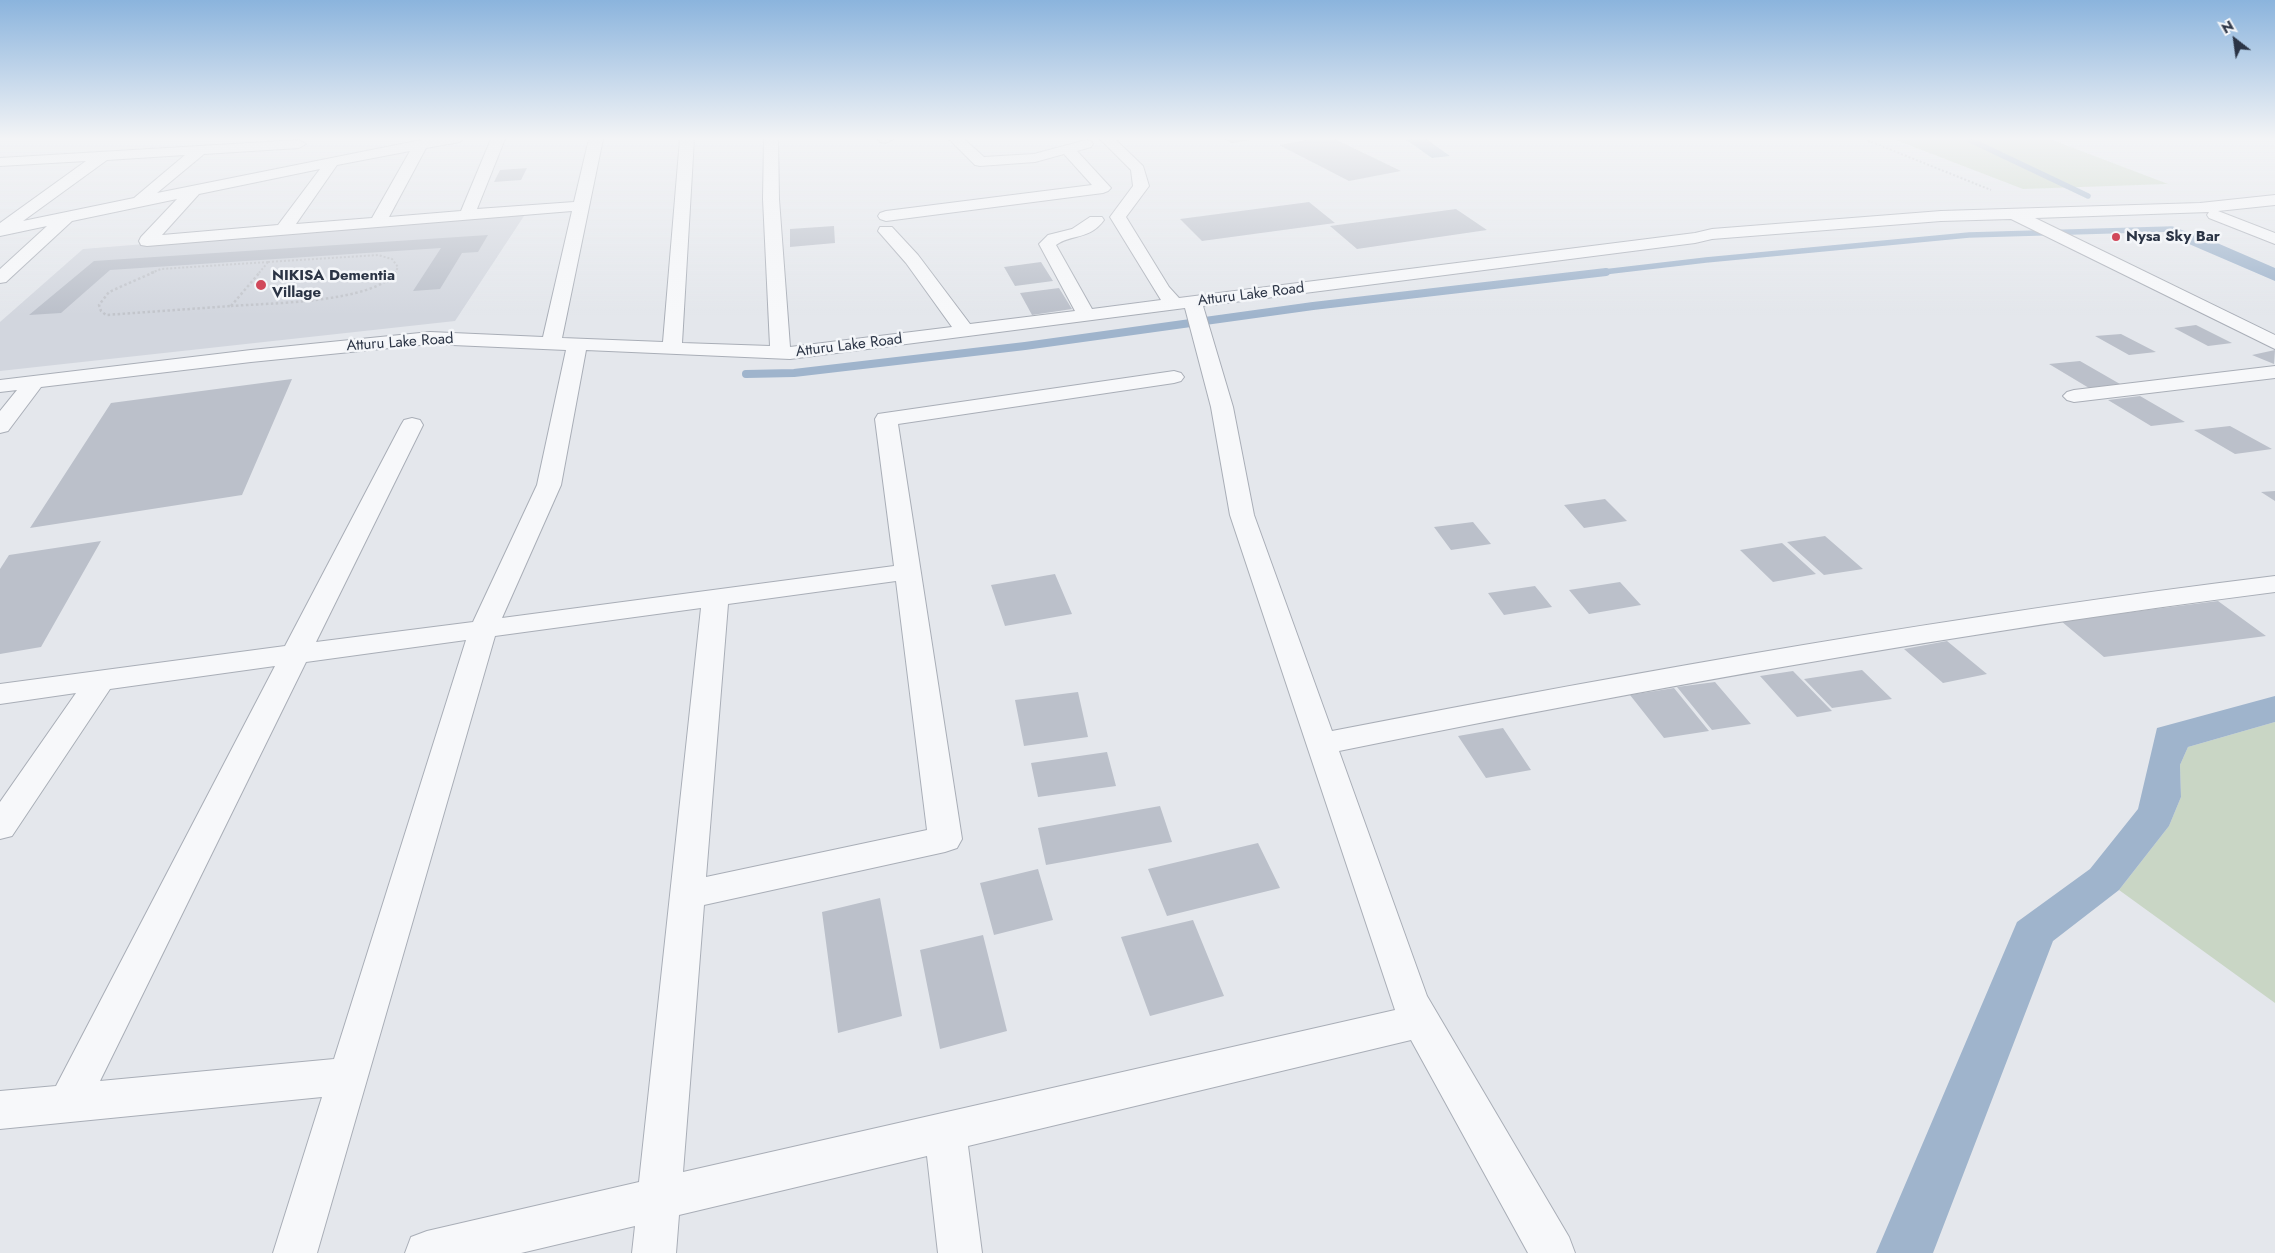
<!DOCTYPE html>
<style>
body{margin:0}
#map{position:relative;width:2275px;height:1253px;overflow:hidden;background:#e4e7ec;font-family:Jost,sans-serif}
canvas{display:block}
.north{position:absolute;left:2210px;top:15px;width:50px;height:50px;-webkit-text-stroke:4px #f4f6f9;paint-order:stroke;rotate:330deg;font-size:14px;font-weight:700;line-height:20px;text-align:center;color:#2b3445}
.north::after{content:'';display:block;margin:auto;width:18px;height:22px;background:#2b3445;clip-path:polygon(50% 0,100% 100%,50% 72%,0 100%)}
</style>
<div id="map">
<canvas width="2275" height="1253"></canvas>
<div class="north">N</div>
</div>
<script>
const c = document.querySelector('canvas').getContext('2d');
c.lineJoin = 'round';
function fill(path, color) { c.fillStyle = color; c.fill(path, 'evenodd'); }
function trace(path, color, width, dash) { c.strokeStyle = color; c.lineWidth = width; c.lineCap = dash ? 'butt' : 'round'; c.setLineDash(dash || []); c.stroke(path); }
function drawText(font, color, halo, rows, align = 'center') {
  c.font = font + ' Jost,sans-serif'; c.lineWidth = 5; c.setLineDash([]); c.textBaseline = 'middle'; c.strokeStyle = halo; c.fillStyle = color; for (const [text, x, y, turn = 0] of rows) {
    c.save(); c.translate(x, y); c.rotate((+turn || 0) * Math.PI / 180); c.textAlign = isNaN(turn) ? turn : align; if (halo) c.strokeText(text, 0, 0); c.fillText(text, 0, 0); c.restore();
  }
}
const built = new Path2D(`
 M526,213L455,321L0,371V322L83,249Z`);
const green = new Path2D(`
 M1893,139H2050L2168,184L2023,189Z
 M2275,722V1003L2119,890L2169,826L2181,797L2180,765L2188,747Z`);
const water = new Path2D(`
 M1405,139H1426L1450,156L1432,158Z
 M2194,233L2275,268V281L2168,235Z
 M2275,696V722L2188,747L2180,765L2181,797L2169,826L2119,890L2053,941L1933,1253H1876L2017,922L2090,869L2138,809L2157,728Z`);
const streamFar1 = new Path2D(`
 M1968,139L2088,196
 M1595,273L1706,260L1969,235L2172,229L2195,238`);
const stream = new Path2D(`
 M746,374L794,373L1025,346L1313,306L1606,272`);
const building = new Path2D(`
 M1224,139H1250V140L1232,143Z
 M1312,139H1335L1401,171L1349,181L1279,145Z
 M527,168L521,180L494,182L500,170Z
 M1309,202L1335,223L1202,241L1180,219Z
 M1456,209L1487,230L1357,249L1330,226Z
 M834,226L835,243L790,247V229Z
 M488,235L478,252L462,253L440,289L413,291L441,248L110,270L61,313L29,315L94,261Z
 M1041,262L1053,281L1015,286L1004,267Z
 M1059,288L1072,309L1032,315L1020,293Z
 M2196,325L2232,343L2208,346L2174,328Z
 M2121,334L2156,352L2129,355L2095,336Z
 M2275,350L2274,364L2252,355Z
 M2080,361L2120,384L2089,388L2049,364Z
 M292,379L242,495L30,528L111,403Z
 M2140,396L2185,422L2151,426L2108,400Z
 M2230,426L2272,449L2235,454L2194,430Z
 M2275,491V501L2261,492Z
 M1605,499L1627,521L1584,528L1564,505Z
 M1473,522L1491,544L1451,550L1434,527Z
 M1825,536L1863,569L1824,575L1787,542Z
 M101,541L41,647L0,654V569L9,555Z
 M1782,543L1816,574L1773,582L1740,550Z
 M1055,574L1072,614L1005,626L991,585Z
 M1620,582L1641,605L1589,614L1569,590Z
 M1535,586L1552,607L1504,615L1488,593Z
 M2218,601L2266,636L2104,657L2061,621Z
 M1947,641L1987,674L1943,683L1904,649Z
 M1862,670L1892,699L1832,708L1804,679Z
 M1793,671L1832,711L1797,717L1760,676Z
 M1715,682L1751,724L1712,730L1677,687Z
 M1674,688L1709,731L1664,738L1630,695Z
 M1078,692L1088,737L1024,746L1015,700Z
 M1503,728L1531,770L1486,778L1458,736Z
 M1107,752L1116,786L1038,797L1031,763Z
 M1160,806L1172,842L1046,865L1038,828Z
 M1258,843L1280,888L1167,916L1148,869Z
 M1038,869L1053,920L994,935L980,883Z
 M880,898L902,1016L838,1033L822,912Z
 M1193,920L1224,996L1150,1016L1121,937Z
 M983,935L1007,1031L940,1049L920,950Z`);
const pathFar1 = new Path2D(`
 M1864,139L1991,190
 M268,262L378,255L392,259L398,267L395,273
 M151,273L161,269L268,262
 M259,273L268,262`);
const path = new Path2D(`
 M154,272L109,292L99,305L101,311L106,315L231,306
 M231,306L260,272
 M231,306C268,303 374,303 396,272`);
const minor = new Path2D(`
 M462,139L460,142L426,148L389,217L461,211L491,139H505L477,209L574,202L589,139H603L562,338L663,342L680,139H694L682,343L770,346L763,199L764,139H778L779,199L790,347L952,327L906,263L878,231L880,227H892L918,255L970,324L1075,311L1039,244L1048,235L1072,229L1090,217H1102L1104,220C1090,240 1071,234 1056,245L1092,309L1161,300L1110,217L1133,186L1131,170L1100,139H1115L1143,166L1149,186L1126,217L1169,287L1179,298L1695,233L1712,229L1941,211L2200,203L2275,195V205L2218,211L2275,233V244L2209,218L2207,215L2209,212L2035,218L2275,335V349L2011,219L1941,221L1712,239L1695,243L1203,306L1233,407L1254,515L1332,731C1645,670 1958,615 2275,576V592C1961,632 1649,688 1339,751L1427,996L1569,1237L1575,1253H1528L1411,1040L968,1146L982,1253H938L927,1156L679,1215L676,1253H632L635,1226L521,1253H405L411,1237L427,1231L639,1182L701,608L495,636L317,1253H273L322,1097L0,1129V1091L56,1086L275,666L110,689L12,836L0,839V802L76,693L0,704V684L285,646L401,425L404,420L412,418L420,420L423,425L316,642L473,622L537,485L566,350L430,344L251,362L41,387L8,431L0,433V411L17,390L0,392V380L251,350L430,332L543,337L572,211L147,246L141,245L139,241L141,237L177,199L72,221L6,282L0,283V269L47,226L0,236V223L86,161L0,166V158L299,140L306,144L299,148L204,154L157,193L421,140ZM410,151L372,218L296,224L337,165ZM185,155L134,198L23,221L107,160ZM320,169L278,225L162,235L199,194ZM1185,308L1211,407L1230,515L1395,1010L683,1172L704,905L945,852L957,848L962,839L898,424L1174,383L1181,381L1184,377L1181,373L1174,371L878,414L875,419L894,566L502,618L561,485L586,350L790,359ZM896,581L927,830L706,877L728,604ZM466,640L334,1059L100,1081L306,662Z
 M878,139H893L886,143L880,142Z
 M949,139H964L984,157L1034,154L1086,140L1091,141L1093,144L1091,147L1077,151L1111,188L1108,191L1103,193L886,221L880,219L878,216L880,213L886,211L1092,185L1064,154L1035,162L980,166L975,165Z
 M2275,366V378L2074,402L2067,400L2063,396L2067,392L2074,390Z`);
const markers = [
 [2116,237,5,"#d1495b"],
 [261,285,6,"#d1495b"]
];
const farPoinames = [
 ["Nysa Sky Bar",2126,237],
 ["NIKISA Dementia",272,276],
 ["Village",272,293]
];
const farStreetnames = [
 ["Atturu Lake Road",1251,295,-7],
 ["Atturu Lake Road",400,343,-4],
 ["Atturu Lake Road",849,346,-7]
];
fill(built, '#d2d6de');
fill(green, '#c9d6c5');
fill(water, '#9fb4cc');
trace(streamFar1, '#9fb4cc', 5.5);
trace(stream, '#9fb4cc', 8);
fill(building, '#bbc0ca');
trace(minor, '#a9aeb7', 2);
trace(pathFar1, '#c2c5cb', 2, [2, 2]);
trace(path, '#c2c5cb', 2.5, [2.5, 2.5]);
fill(minor, '#f7f8fa');
const sky = c.createLinearGradient(0, 0, 0, 315);
sky.addColorStop(0, '#8bb4dd');
sky.addColorStop(0.44, '#f3f4f6');
sky.addColorStop(1, '#f3f4f600');
c.fillStyle = sky;
c.fillRect(0, 0, 2275, 315);
for (const [x, y, r, color] of markers) { const dot = new Path2D(); dot.arc(x, y, r, 0, 2 * Math.PI); c.fillStyle = color; c.fill(dot); trace(dot, '#f4f6f9', 2); }
drawText('bold 15px', '#2b3445', '#f4f6f9', farPoinames, 'left');
drawText('15px', '#2b3445', '#f4f6f9', farStreetnames);
</script>
